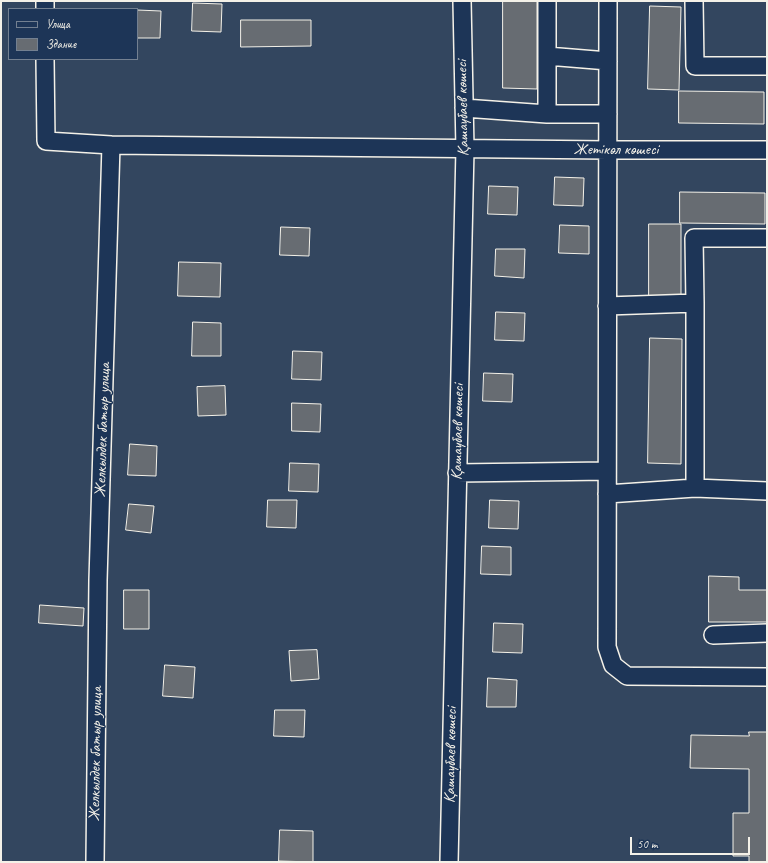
<!DOCTYPE html>
<meta charset="utf-8">
<style>
body{margin:0}
#map{position:relative;width:768px;height:863px;overflow:hidden;background:#33465f;font-family:Caveat,sans-serif}
canvas{display:block}
.frame{position:absolute;inset:0;border:2px solid #f4f1e8;pointer-events:none}
.legend{position:absolute;left:8px;top:8px;width:130px;height:52px;box-sizing:border-box;background:#1d3557;border:1px solid #738091;margin:0;padding:5px 7px;list-style:none;font-size:12px;color:#f4f1e8}
.legend li{display:flex;align-items:center;gap:8px;height:20px}
.legend b{width:20px;border:1px solid #738091}
.scale{position:absolute;left:630px;top:837px;width:120px;height:18px;box-sizing:border-box;border:2px solid #f4f1e8;border-top:0;padding-left:5px;font-size:12px;line-height:14px;white-space:nowrap;color:#f4f1e8;-webkit-text-stroke:3px #1d3557;paint-order:stroke}
</style>
<div id="map">
<canvas width="768" height="863"></canvas>
<div class="frame"></div>
<ul class="legend">
<li><b style="height:5px;background:#1d3557"></b>Улица</li>
<li><b style="height:11px;background:#676c72"></b>Здание</li>
</ul>
<div class="scale">50 m</div>
</div>
<script>
const c = document.querySelector('canvas').getContext('2d');
c.lineJoin = 'round';
function fill(path, color) { c.fillStyle = color; c.fill(path, 'evenodd'); }
function trace(path, color, width, dash) { c.strokeStyle = color; c.lineWidth = width; c.lineCap = dash ? 'butt' : 'round'; c.setLineDash(dash || []); c.stroke(path); }
function drawText(font, color, halo, rows, align = 'center') {
  c.font = font + ' Caveat,sans-serif'; c.lineWidth = 3; c.setLineDash([]); c.textBaseline = 'middle'; c.strokeStyle = halo; c.fillStyle = color; for (const [text, x, y, turn = 0] of rows) {
    c.save(); c.translate(x, y); c.rotate((+turn || 0) * Math.PI / 180); c.textAlign = isNaN(turn) ? turn : align; if (halo) c.strokeText(text, 0, 0); c.fillText(text, 0, 0); c.restore();
  }
}
const building = new Path2D(`
 M503,1H537V89L503,88Z
 M193,3L222,4L221,32L192,31Z
 M650,6L681,7L679,90L648,89Z
 M137,10L161,11L160,38H137Z
 M241,20H311V46L241,47Z
 M679,91L764,92V124L679,123Z
 M555,177L584,178L583,206L554,205Z
 M489,186L518,187L517,215L488,214Z
 M680,192L765,193V224L680,223Z
 M649,224H681V297H649Z
 M560,225L589,226V254L559,253Z
 M281,227L310,228L309,256L280,255Z
 M496,249H525L524,278L495,276Z
 M179,262L221,263L220,297L178,296Z
 M496,312L525,313L524,341L495,340Z
 M193,322L221,323V356H192Z
 M650,338L682,339L681,464L648,463Z
 M293,351L322,352L321,380L292,379Z
 M484,373L513,374L512,402L483,401Z
 M225,386L226,415L198,416L197,387Z
 M292,403L321,404L320,432L292,431Z
 M130,444L157,446L156,476L128,475Z
 M290,463L319,464L318,492L289,491Z
 M268,500H297L296,528L267,527Z
 M490,500L519,501L518,529L489,528Z
 M129,504L154,506L151,533L126,530Z
 M482,546L511,547V575L481,574Z
 M709,576L739,577V590H767V622H709Z
 M124,590H149V629H124Z
 M40,605L84,608L83,626L39,623Z
 M494,623L523,624L522,653L493,652Z
 M317,650L319,679L291,681L289,651Z
 M165,665L195,667L193,698L163,696Z
 M488,678L517,680L516,707H487Z
 M275,710H305L304,737L274,736Z
 M749,732H767V862H749V856H733V813H749V769L690,768L691,735L749,736Z
 M280,830L313,831V862L279,861Z`);
const minor = new Path2D(`
 M45,1V9
 M547,1V114H608
 M608,1L607,647L613,665L627,676L767,677
 M694,1L695,66H767
 M547,56L608,61
 M45,59L46,141L111,145L98,580L95,862
 M464,108L547,114
 M111,145L608,150H767
 M695,303V488
 M607,306L695,303L694,238H767
 M457,473L607,471
 M607,494L695,488L767,491
 M713,635L767,633
 M449,862L465,149L462,1`);
const streetNames = [
 ["Қашаубаев көшесі",463,108,-91],
 ["Жетікөл көшесі",616,150],
 ["Желкылдек батыр улица",103,430,-88],
 ["Қашаубаев көшесі",458,432,-89],
 ["Желкылдек батыр улица",96,754,-89],
 ["Қашаубаев көшесі",451,755,-89]
];
fill(building, '#676c72');
trace(building, '#f4f1e8', 1);
trace(minor, '#f4f1e8', 20);
trace(minor, '#1d3557', 17);
drawText('16px', '#f4f1e8', '#1d3557', streetNames);
</script>
